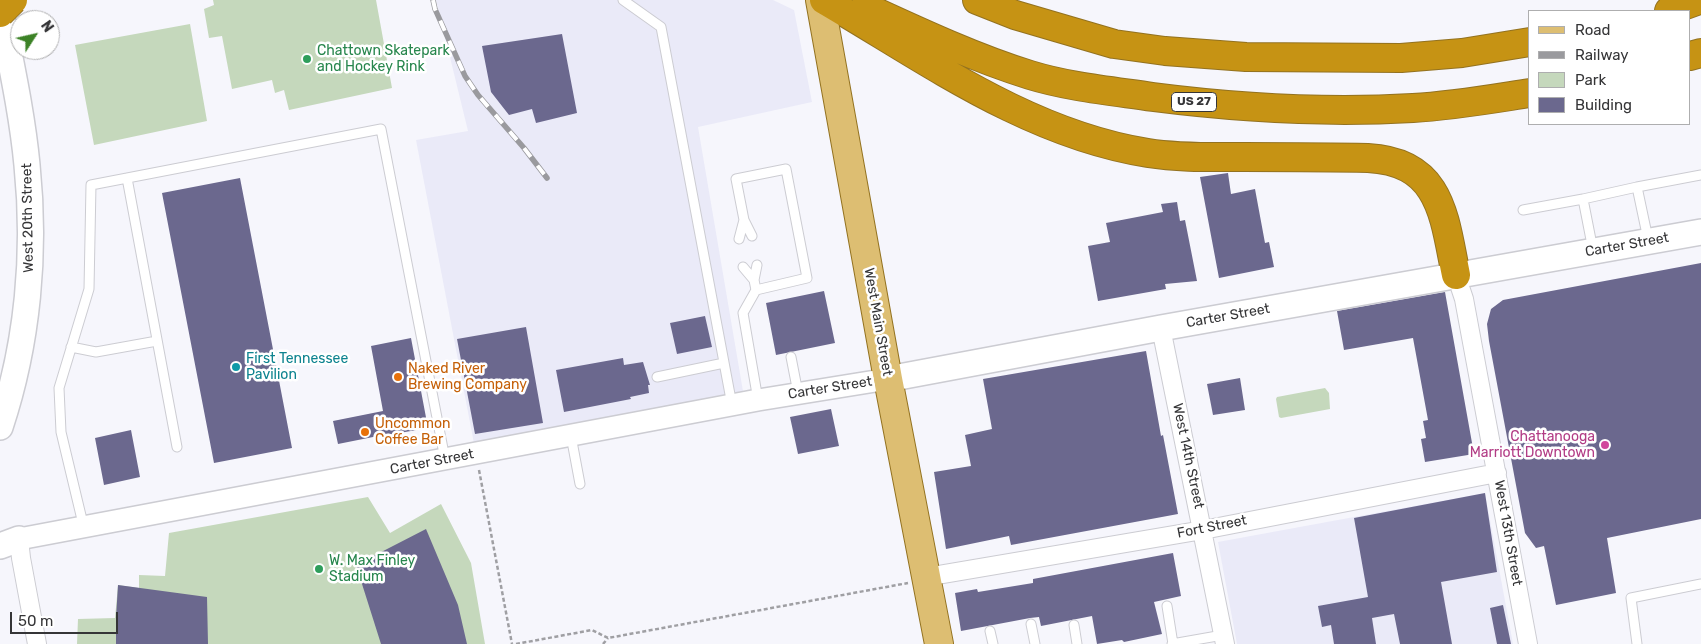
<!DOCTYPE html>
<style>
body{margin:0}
#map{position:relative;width:1701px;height:644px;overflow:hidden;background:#f6f6fc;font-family:Rubik,sans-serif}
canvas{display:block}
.legend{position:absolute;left:1528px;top:10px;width:162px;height:115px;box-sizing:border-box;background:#fff;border:1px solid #aeaeaf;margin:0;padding:6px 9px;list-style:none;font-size:15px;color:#353537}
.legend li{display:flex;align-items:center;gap:10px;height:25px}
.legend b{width:25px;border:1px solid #aeaeaf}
.north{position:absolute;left:10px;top:10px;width:50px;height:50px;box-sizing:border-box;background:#fff;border:1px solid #aeaeaf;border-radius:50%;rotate:55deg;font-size:14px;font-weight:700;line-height:20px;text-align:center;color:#353537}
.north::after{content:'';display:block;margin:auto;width:18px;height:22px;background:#3c8226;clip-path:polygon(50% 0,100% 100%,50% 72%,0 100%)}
.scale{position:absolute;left:10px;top:612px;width:108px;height:22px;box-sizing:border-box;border:2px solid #353537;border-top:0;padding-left:6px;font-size:15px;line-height:18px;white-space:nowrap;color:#353537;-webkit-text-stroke:4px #fff;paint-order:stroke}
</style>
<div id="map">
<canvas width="1701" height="644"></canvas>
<ul class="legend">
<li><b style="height:6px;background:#ddbe72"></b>Road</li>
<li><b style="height:6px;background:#9a9a9e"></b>Railway</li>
<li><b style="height:14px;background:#c5d8bc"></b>Park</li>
<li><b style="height:14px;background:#6b688e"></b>Building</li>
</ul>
<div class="north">N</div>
<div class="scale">50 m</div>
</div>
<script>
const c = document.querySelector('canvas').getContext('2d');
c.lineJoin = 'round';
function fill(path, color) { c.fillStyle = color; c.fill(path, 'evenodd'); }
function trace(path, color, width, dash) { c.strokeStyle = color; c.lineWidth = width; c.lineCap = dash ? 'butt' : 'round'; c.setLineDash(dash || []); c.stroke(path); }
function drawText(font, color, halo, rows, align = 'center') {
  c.font = font + ' Rubik,sans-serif'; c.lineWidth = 5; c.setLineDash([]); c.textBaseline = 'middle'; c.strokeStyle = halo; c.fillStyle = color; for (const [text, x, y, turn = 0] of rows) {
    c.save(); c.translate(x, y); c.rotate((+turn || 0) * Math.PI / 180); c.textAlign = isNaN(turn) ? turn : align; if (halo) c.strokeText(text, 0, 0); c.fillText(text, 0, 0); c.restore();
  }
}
const built = new Path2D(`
 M436,0H773L794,10L812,102L698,127L745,403L476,454L416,140L468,131Z
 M1485,493L1513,644H1237L1218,542Z`);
const green = new Path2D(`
 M213,0H376L392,88L289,110L284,90L275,93L272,80L232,89L222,36L209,38L204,9L214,5Z
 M190,24L207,121L94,145L75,45Z
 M1325,388L1329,393L1330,409L1281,418L1279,417L1276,399L1277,397Z
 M368,497L390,533L441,504L471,563L485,644H77L78,619L115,618L118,585L139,588V575L165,576L169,533Z`);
const building = new Path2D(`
 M562,34L577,113L536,123L532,109L509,115L491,92L482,46Z
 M1228,173L1231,194L1255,189L1265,243L1269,242L1274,267L1219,278L1200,177Z
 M240,178L292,448L214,463L162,193Z
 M1177,202L1180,221L1185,220L1197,281L1165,284L1166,289L1098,301L1088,246L1110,242L1106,223L1163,212L1161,204Z
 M1701,263V519L1607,538L1616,593L1556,605L1544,546L1536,548L1525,533L1489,341L1487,324L1491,309L1503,300Z
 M824,291L835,343L776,355L766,303Z
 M1445,292L1474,454L1425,462L1421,439L1426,438L1423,421L1428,420L1413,338L1344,350L1337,311Z
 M705,316L712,347L677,354L670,323Z
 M526,327L543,423L475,434L457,339Z
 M411,338L428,428L388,435V434L338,444L333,421L383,411L371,346Z
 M1146,351L1161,436L1163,435L1178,514L1011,545L1009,536L946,549L934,472L971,466L965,435L992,429L983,379Z
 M623,358L624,365L643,362L650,385H648L649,393L630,397L631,399L564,412L556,370Z
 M1240,378L1245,410L1213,415L1207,384Z
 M831,409L839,446L798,454L790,417Z
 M131,430L140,477L104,485L95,438Z
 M1485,493L1497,572L1441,582L1452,644H1400L1394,614L1372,618L1376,644H1334L1331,625L1322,627L1318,606L1368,597L1354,518Z
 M426,529L458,605L467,644H381L356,565Z
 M1173,553L1181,596L1154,602L1162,634L1124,642L1122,640L1097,644L1092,616L1041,626L1039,617L1030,618L961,631L955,593L977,589L978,592L1033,583V579Z
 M118,585L207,597L208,644H116V618Z
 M1503,605L1511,644H1497L1490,608Z`);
const path = new Path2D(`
 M479,470L512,644
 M516,644L592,630L608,638L908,583
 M603,644L608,638`);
const service = new Path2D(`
 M623,0L661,27L732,405
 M127,178L177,447
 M1637,187L1701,175
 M1523,210L1583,199
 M752,236L744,220L736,179L786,169L807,278L756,290L743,313L758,400
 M739,239L744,220
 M1593,250L1583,199L1637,187L1648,239
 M743,267L754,280
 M756,290L754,280L757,265
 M71,347L96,352L157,341
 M791,357L798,393
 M657,377L724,363
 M571,436L580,484
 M84,528L61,432L59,388L89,289L91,185L381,129L445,459
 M1167,606L1173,644
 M1031,624L1035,644
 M1074,625L1077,644
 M990,631L993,644
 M1172,644L1223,635
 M1637,644L1631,598L1701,584`);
const minor = new Path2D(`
 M1456,275L1464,299L1528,644
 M1161,328L1225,644
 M19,539L21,558L37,644
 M926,577L1203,530L1497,473`);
const tertiary = new Path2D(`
 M19,539L758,400L888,379`);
const secondary = new Path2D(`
 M0,7C10,59 22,112 27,165C36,252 28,343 0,427
 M888,379L1161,328L1701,232
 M0,546L19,539`);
const primary = new Path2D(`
 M820,0L888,379L939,644`);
const motorway = new Path2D(`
 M824,0C927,60 1028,134 1148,153C1179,158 1212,157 1243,157C1285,157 1326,157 1368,158C1442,162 1444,217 1456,275
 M977,0L1015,15L1114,44L1165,51L1246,57L1401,58L1462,53L1530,42
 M865,7C917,31 975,58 1030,75C1069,87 1112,91 1153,97C1239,108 1326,113 1413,108C1452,106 1491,99 1530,93
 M1669,11L1699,0
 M1690,56L1701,53`);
const rail = new Path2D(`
 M433,0L435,9L465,76L478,95L524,148L547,178`);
const motorwayBridge = new Path2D(`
 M0,13L13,0`);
const markers = [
 [307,59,5,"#2e9e5b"],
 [236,367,5,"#0f9aa8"],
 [398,377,5,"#e8710a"],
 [365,432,5,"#e8710a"],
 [1605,445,5,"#d1479c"],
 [319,569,5,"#2e9e5b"]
];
const shields = [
 [1194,102,45]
];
const shieldNames = [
 ["US 27",1194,102]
];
const leisureNames = [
 ["Chattown Skatepark",317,51],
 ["and Hockey Rink",317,67],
 ["W. Max Finley",329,561],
 ["Stadium",329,577]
];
const streetNames = [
 ["West 20th Street",28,218,-91],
 ["Carter Street",1627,245,-10],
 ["Carter Street",1228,316,-10],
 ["West Main Street",878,322,80],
 ["Carter Street",830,388,-9],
 ["West 14th Street",1188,456,78],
 ["Carter Street",432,462,-11],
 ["Fort Street",1212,527,-11],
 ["West 13th Street",1508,533,80]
];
const cultureNames = [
 ["First Tennessee",246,359],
 ["Pavilion",246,375]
];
const foodNames = [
 ["Naked River",408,369],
 ["Brewing Company",408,385],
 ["Uncommon",375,424],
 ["Coffee Bar",375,440]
];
const hotelNames = [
 ["Chattanooga",1595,437],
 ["Marriott Downtown",1595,453]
];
fill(built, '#eaeaf8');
fill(green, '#c5d8bc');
fill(building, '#6b688e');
trace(service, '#ccccd2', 11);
trace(minor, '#ccccd2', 20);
trace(tertiary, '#ccccd2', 24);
trace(secondary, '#ccccd2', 28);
trace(primary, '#937220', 30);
trace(motorway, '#937220', 30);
trace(path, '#9f9fa3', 2.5, [4, 2.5]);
trace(service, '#fff', 9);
trace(minor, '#fff', 18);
trace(tertiary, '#fff', 21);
trace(secondary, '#fff', 25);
trace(primary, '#ddbe72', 28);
trace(motorway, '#c69314', 28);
trace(rail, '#9a9a9e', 5.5);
trace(rail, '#fff', 4, [11]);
trace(motorwayBridge, '#937220', 30, []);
trace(motorwayBridge, '#c69314', 28);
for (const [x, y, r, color] of markers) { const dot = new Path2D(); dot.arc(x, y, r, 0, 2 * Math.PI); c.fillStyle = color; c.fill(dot); trace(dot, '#fff', 2); }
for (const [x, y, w] of shields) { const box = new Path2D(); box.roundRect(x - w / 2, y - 9.5, w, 19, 4); c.fillStyle = '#fff'; c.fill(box); trace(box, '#353537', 1); }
drawText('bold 12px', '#353537', null, shieldNames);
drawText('14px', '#27864d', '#fff', leisureNames, 'left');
drawText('14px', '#353537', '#fff', streetNames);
drawText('14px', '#0d838f', '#fff', cultureNames, 'left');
drawText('14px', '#c56008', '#fff', foodNames, 'left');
drawText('14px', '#b23c85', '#fff', hotelNames, 'right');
</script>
